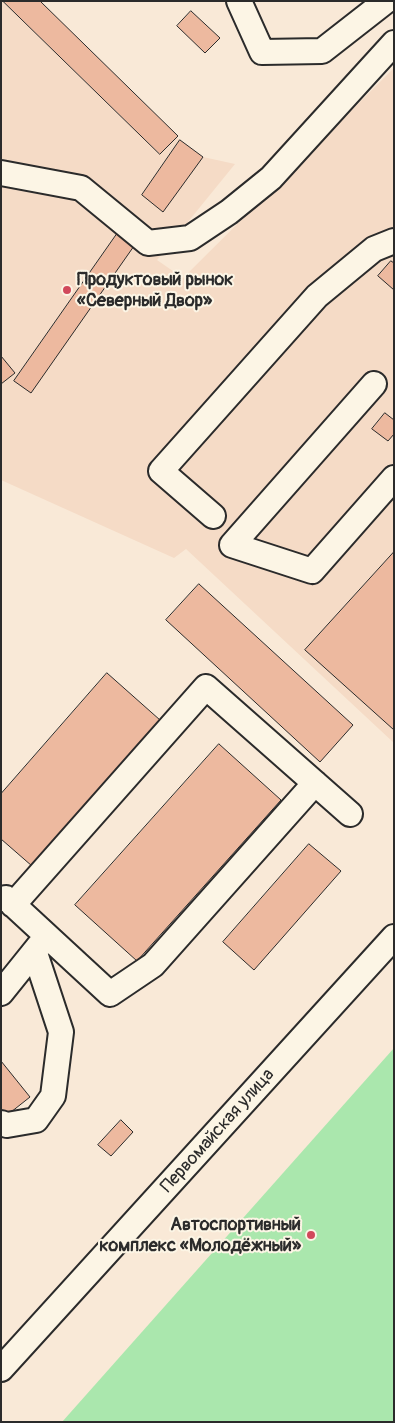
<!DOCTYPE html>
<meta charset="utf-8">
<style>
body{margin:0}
#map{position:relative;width:395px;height:1423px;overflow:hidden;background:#f9e9d7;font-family:Pangolin,sans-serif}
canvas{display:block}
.frame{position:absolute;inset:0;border:2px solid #2b2b2b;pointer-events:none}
</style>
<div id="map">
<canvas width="395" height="1423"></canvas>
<div class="frame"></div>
</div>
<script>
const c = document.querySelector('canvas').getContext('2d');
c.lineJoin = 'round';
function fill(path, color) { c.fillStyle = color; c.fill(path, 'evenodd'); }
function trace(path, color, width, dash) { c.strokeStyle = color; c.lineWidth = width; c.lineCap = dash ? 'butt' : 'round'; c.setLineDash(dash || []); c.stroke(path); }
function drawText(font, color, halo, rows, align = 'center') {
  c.font = font + ' Pangolin,sans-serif'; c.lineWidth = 4; c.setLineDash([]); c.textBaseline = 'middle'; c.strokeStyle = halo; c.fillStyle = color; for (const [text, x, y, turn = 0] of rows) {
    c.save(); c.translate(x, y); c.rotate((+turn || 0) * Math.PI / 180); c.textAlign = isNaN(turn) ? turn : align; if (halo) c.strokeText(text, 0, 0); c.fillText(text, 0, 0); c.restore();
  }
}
const built = new Path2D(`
 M1,1H40L180,140L203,157L235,164L157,260L183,278L394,68V743L186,549L174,558L1,480Z`);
const green = new Path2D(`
 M394,1048V1422H62Z`);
const building = new Path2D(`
 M3,1H40L178,136L160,154Z
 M191,11L220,38L205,53L177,26Z
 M180,140L203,157L163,212L142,195Z
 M117,234L134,246L31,393L14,381Z
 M391,261L394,263V290L378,276Z
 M1,356L15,373L1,384Z
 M385,413L394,420V434L388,441L372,429Z
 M394,552V730L305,650Z
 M199,584L353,725L320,762L166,620Z
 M107,673L160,720L32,866L1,839V794Z
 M219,744L281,800L137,961L75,905Z
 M309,844L341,871L254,970L223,942Z
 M1,1061L30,1097L6,1116L1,1110Z
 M121,1120L133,1132L111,1156L98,1145Z`);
const minor = new Path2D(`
 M239,1L262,52L322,51L386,1
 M1,173L81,188L148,243L190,238L229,212L271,178L394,43
 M374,384L232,545L312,571L394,478
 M213,516L161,471L317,296L374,249L394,241
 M1,899L6,898L110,994L153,965L315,783
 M13,905L206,687L350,814
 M1,993L42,942
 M1,1123L7,1125L36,1120L53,1096L61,1032L35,953
 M1,1369L394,937`);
const markers = [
 [67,290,5,"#d1495b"],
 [311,1235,5,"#d1495b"]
];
const poiNames = [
 ["Продуктовый рынок",77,280],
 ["«Северный Двор»",77,301],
 ["Автоспортивный",301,1225,"right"],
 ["комплекс «Молодёжный»",301,1246,"right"]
];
const streetNames = [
 ["Первомайская улица",218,1131,-48]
];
fill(built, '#f5dbc6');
fill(green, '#aae7ad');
fill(building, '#edb99f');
trace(building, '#2b2b2b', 1);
trace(minor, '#2b2b2b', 28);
trace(minor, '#fcf5e5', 24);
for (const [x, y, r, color] of markers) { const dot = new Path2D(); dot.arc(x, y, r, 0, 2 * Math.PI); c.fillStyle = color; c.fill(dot); trace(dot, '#fcf5e5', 2); }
drawText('bold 18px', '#2b2b2b', '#fcf5e5', poiNames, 'left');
drawText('18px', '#2b2b2b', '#fcf5e5', streetNames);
</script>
